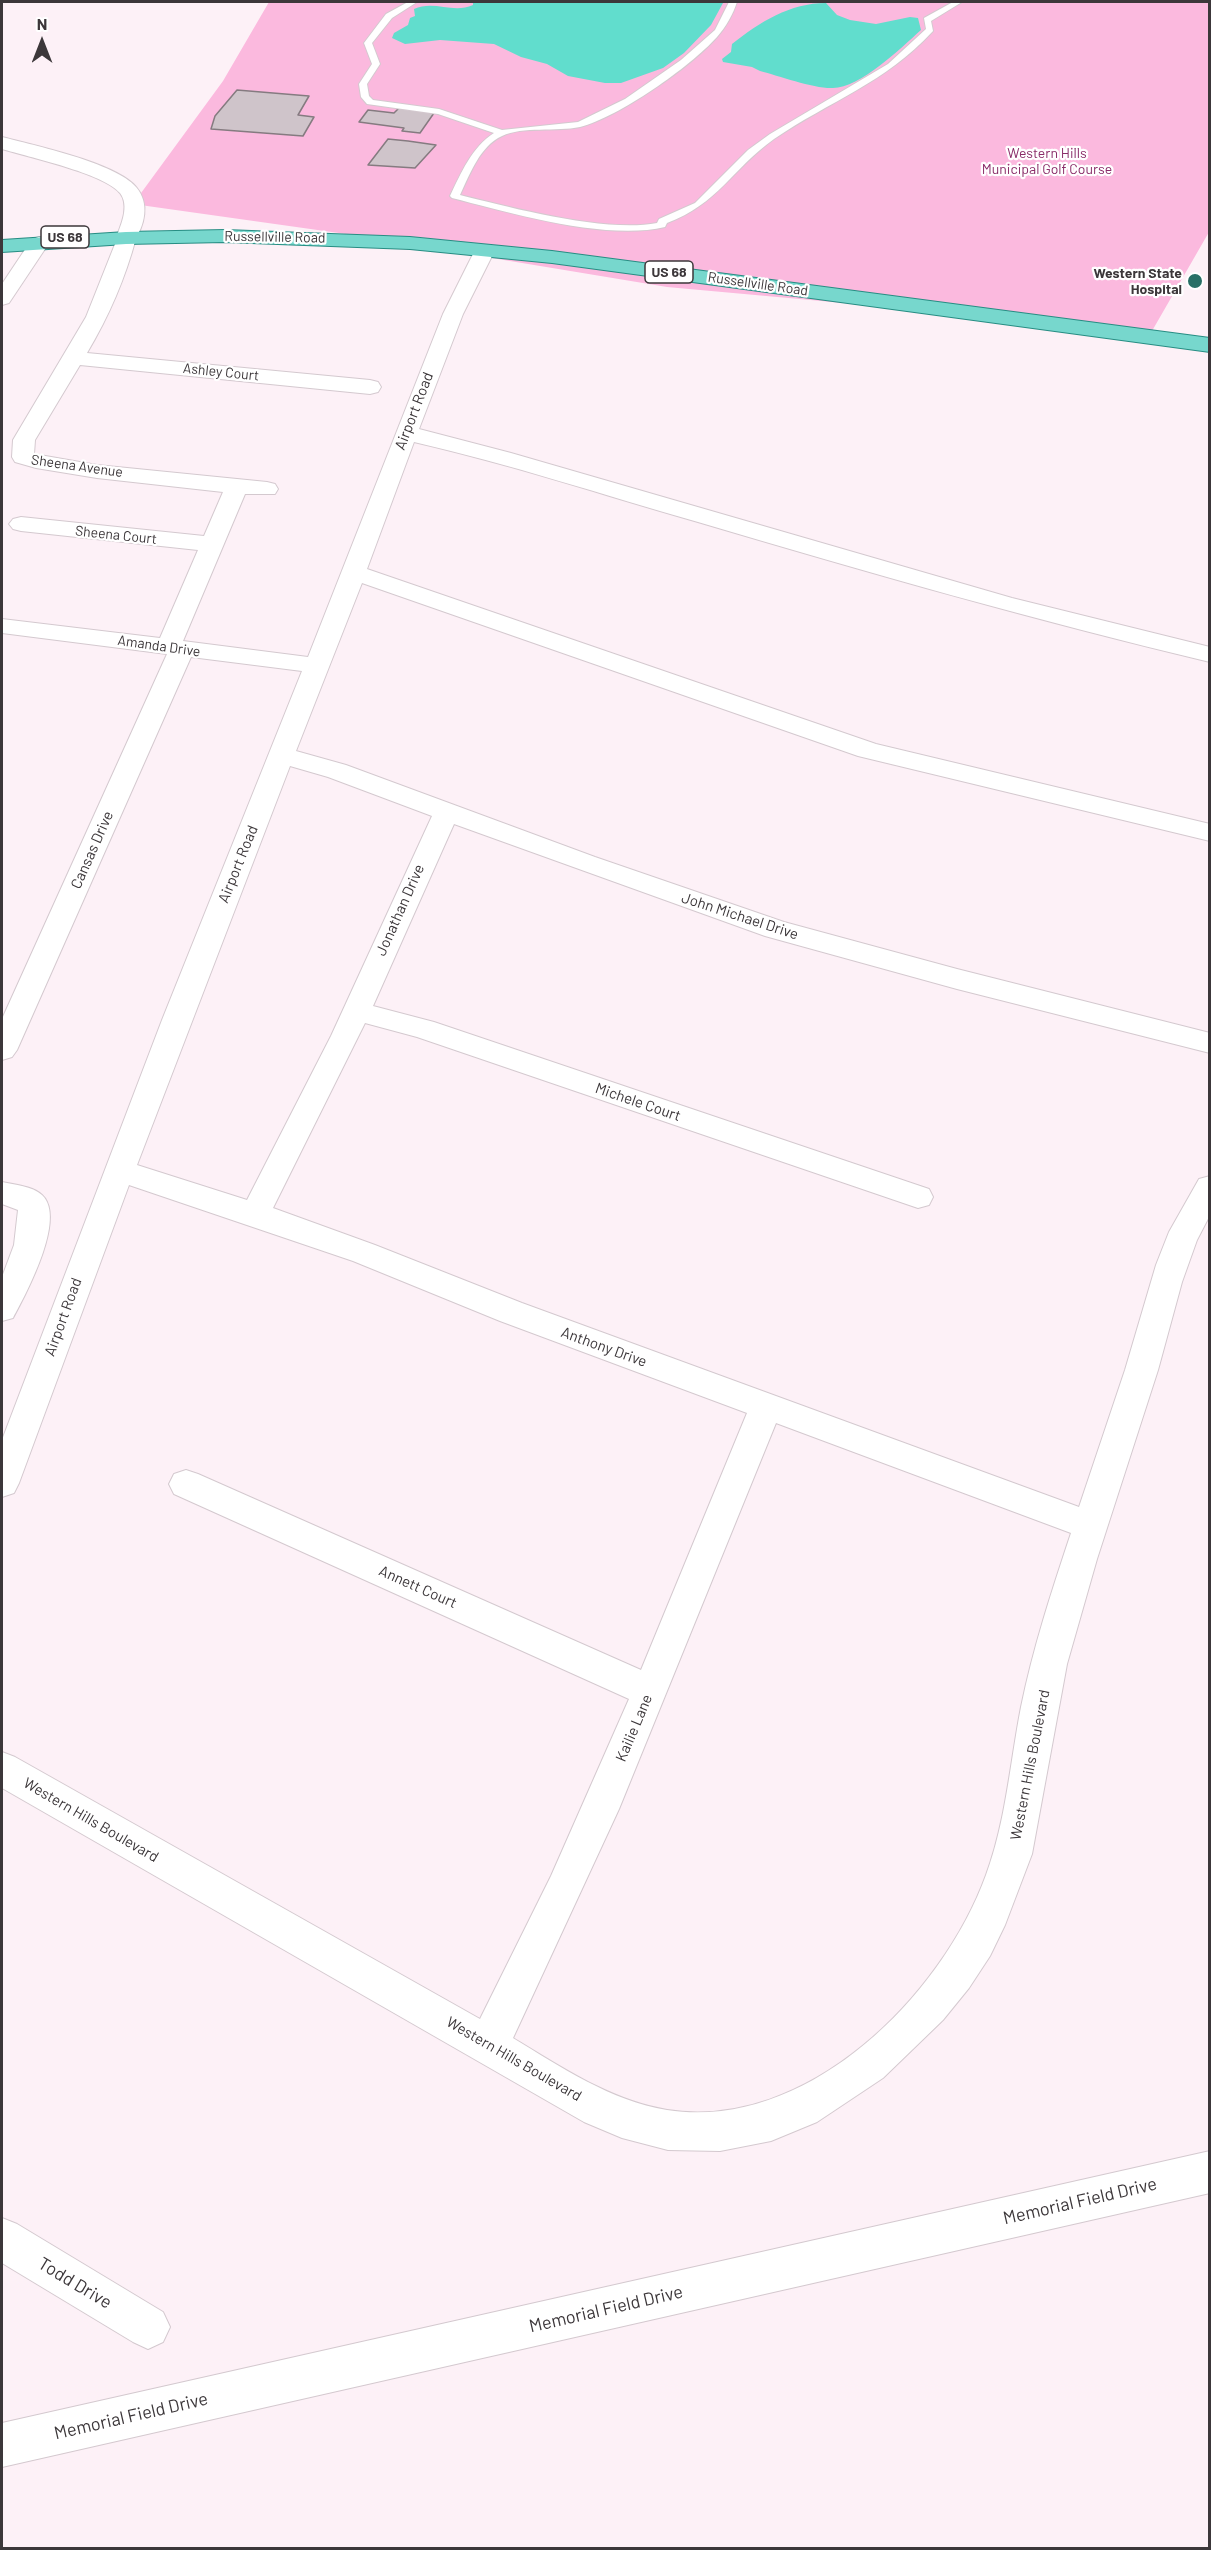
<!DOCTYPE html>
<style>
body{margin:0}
#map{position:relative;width:1211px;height:2550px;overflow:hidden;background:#fdf1f7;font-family:Barlow,sans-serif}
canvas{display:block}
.frame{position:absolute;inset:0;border:3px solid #3c373a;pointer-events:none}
.north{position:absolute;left:12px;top:12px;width:60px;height:60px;-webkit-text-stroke:4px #fff;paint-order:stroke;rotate:0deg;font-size:16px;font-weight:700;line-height:24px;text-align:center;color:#3c373a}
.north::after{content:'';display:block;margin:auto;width:21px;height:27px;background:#3c373a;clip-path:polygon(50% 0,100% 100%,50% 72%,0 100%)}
</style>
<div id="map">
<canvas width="1211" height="2550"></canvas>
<div class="frame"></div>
<div class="north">N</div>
</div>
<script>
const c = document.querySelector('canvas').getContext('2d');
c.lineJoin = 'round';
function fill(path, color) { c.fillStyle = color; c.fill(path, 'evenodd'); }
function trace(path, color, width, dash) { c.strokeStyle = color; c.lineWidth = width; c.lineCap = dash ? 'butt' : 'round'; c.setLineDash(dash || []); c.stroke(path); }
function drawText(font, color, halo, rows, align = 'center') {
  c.font = font + ' Barlow,sans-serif'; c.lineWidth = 4.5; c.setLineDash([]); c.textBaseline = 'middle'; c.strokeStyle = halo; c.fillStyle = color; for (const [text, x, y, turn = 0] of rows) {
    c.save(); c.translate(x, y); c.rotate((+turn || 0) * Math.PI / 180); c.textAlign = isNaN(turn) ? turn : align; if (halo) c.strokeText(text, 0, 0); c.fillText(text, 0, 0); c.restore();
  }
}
const green = new Path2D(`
 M269,2H1209V232L1152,331L667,287L353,235L133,204L223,81Z`);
const water = new Path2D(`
 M473,2H721L723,3L711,25L684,53L663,68L621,83H605L568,76L547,64L521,57L494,44L440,40L405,44L392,38L394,33L408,25L410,18L415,16L414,9C434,0 453,14 473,5Z
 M826,3L837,15L850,20L876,24L910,17L918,18L921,30C901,48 860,88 833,88C815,89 779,76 760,71L752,67L723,62L722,59L731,52L732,44C760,22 790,3 826,3Z`);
const building = new Path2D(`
 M237,90L309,96L298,115L314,117L303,136L211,129L215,116Z
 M399,108L434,113L420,133L402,131L404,128L359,122L368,110L394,113Z
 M388,139L408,141L436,145L415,168L368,165Z`);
const service = new Path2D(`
 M408,2H417L392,18L372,43L380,64L367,84L369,96L373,100L439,109L502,130L578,122L625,99L681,60L715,30L729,2H737C733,14 726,27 717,37C690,67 619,117 580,127C556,132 523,126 502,136C480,146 470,174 460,195C512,208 606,233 657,223L659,219L695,203L748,150L770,134L888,64L926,29L924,18L953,2H962L931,21L933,31C884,84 831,100 774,139C732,169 718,204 667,223L665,227C606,241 511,213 452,198L450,196C461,173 472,147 494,133L438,114L367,104L361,97L359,84L372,64L364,43L386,14Z`);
const minor = new Path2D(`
 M126,232L133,234L136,238C125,279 109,316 87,353L370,380L378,382L381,387L378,392L370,394L80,365L35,440L34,454L97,465L267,482L275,484L278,489L275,494H245L183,641L308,657L443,314L475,250L478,246H492L495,250L463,314L419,429L511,453L1012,598L1210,647V662C1037,621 867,572 698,522C603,495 510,464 414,442L367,569L876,744L1210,824V841L858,756L362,583L296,751L346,765L595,857L784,922L957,969L1210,1033V1053L957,989L765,936L454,824L373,1006L434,1022L929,1189L933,1197L929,1205L918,1208L417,1037L365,1023L273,1208L375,1245L522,1303L1079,1507L1125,1370L1156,1265L1169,1232L1199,1179L1210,1176V1215L1197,1240L1182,1282L1158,1370L1097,1559L1067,1664L1032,1854L1005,1925L990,1956L969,1988L943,2020L883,2078L817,2122L771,2141L720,2151L668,2150L622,2138L584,2122L2,1788V1752L15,1757L480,2019L551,1876L629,1699L174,1494L169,1484L174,1474L186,1470L198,1474L641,1670L747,1413L500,1321L353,1261L129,1185L19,1483L14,1493L2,1497V1440L162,1020L302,671L191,657L17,1050L12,1057L2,1060V1019L167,654L2,633V619L160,638L198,550L21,531L13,529L9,524L13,519L21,517L204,536L223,492L97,478L36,468L15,462L12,457L13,440L86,317L119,234ZM290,766L328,777L432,816L331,1036L247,1200L137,1165ZM776,1423L1071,1533C1052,1590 1033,1648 1021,1707C1010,1763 1006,1821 986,1875C942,1996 807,2132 667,2110C611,2101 561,2067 513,2038L619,1809Z
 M39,237L46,239L49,243L9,303L2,305V284L32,239Z
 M2,1182C15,1185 32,1186 42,1195C67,1218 26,1294 13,1318L2,1321V1277L14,1245L18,1210L2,1204Z
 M1210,2151V2193L2,2467V2423Z
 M2,2218L17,2224L163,2312L170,2327L163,2342L148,2349L133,2342L2,2263Z`);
const secondary = new Path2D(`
 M2,137C33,145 116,163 136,187C150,203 145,226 133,242H119L116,238C121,225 130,206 120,193C103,173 28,157 2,149Z`);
const primary = new Path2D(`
 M225,230L410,237L552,251L1210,338V352L552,263L410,249L225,242L126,244L2,252V240L126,232Z`);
const markers = [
 [1195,281,8,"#286f66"]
];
const farParknames = [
 ["Western Hills",1047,153],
 ["Municipal Golf Course",1047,169]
];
const shields = [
 [65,237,48],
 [669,272,48]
];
const shieldNames = [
 ["US 68",65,237],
 ["US 68",669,272]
];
const farStreetnames = [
 ["Russellville Road",275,237,1],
 ["Russellville Road",758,284,8],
 ["Ashley Court",221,372,6],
 ["Sheena Avenue",77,466,8],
 ["Sheena Court",116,535,6],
 ["Amanda Drive",159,646,8]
];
const farPoinames = [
 ["Western State",1182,273],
 ["Hospital",1182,289]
];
const streetNames = [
 ["Airport Road",414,411,-69],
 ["Cansas Drive",92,850,-66],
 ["Airport Road",238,864,-68],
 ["Jonathan Drive",400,910,-66],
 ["John Michael Drive",740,916,18],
 ["Michele Court",638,1102,19],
 ["Airport Road",63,1317,-70],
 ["Anthony Drive",604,1347,20],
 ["Annett Court",418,1587,24],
 ["Kailie Lane",634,1728,-67],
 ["Western Hills Boulevard",1030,1765,-79],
 ["Western Hills Boulevard",91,1820,30],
 ["Western Hills Boulevard",514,2059,30]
];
const nearStreetnames = [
 ["Memorial Field Drive",1080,2201,-13],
 ["Todd Drive",75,2283,31],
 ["Memorial Field Drive",606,2309,-13],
 ["Memorial Field Drive",131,2416,-13]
];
fill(green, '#fbb9de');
fill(water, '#61ddcd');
fill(building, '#cfc4ca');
trace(building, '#857b80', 1.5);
trace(service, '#d4c9cf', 2);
trace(minor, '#d4c9cf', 2);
trace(secondary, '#d4c9cf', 2);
trace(primary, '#278d83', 2);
fill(service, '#fff');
fill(minor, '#fff');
fill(secondary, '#fff');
fill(primary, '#77d7cd');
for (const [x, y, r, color] of markers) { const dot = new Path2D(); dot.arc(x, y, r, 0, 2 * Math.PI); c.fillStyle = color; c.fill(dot); trace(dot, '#fff', 2); }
drawText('14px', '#8a2d69', '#fff', farParknames);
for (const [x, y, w] of shields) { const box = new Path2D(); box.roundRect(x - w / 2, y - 11, w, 22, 4.5); c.fillStyle = '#fff'; c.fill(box); trace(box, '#3c373a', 1.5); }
drawText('bold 14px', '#3c373a', null, shieldNames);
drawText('14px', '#3c373a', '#fff', farStreetnames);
drawText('bold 14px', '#3c373a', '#fff', farPoinames, 'right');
drawText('15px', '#3c373a', '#fff', streetNames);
drawText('18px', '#3c373a', '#fff', nearStreetnames);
</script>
